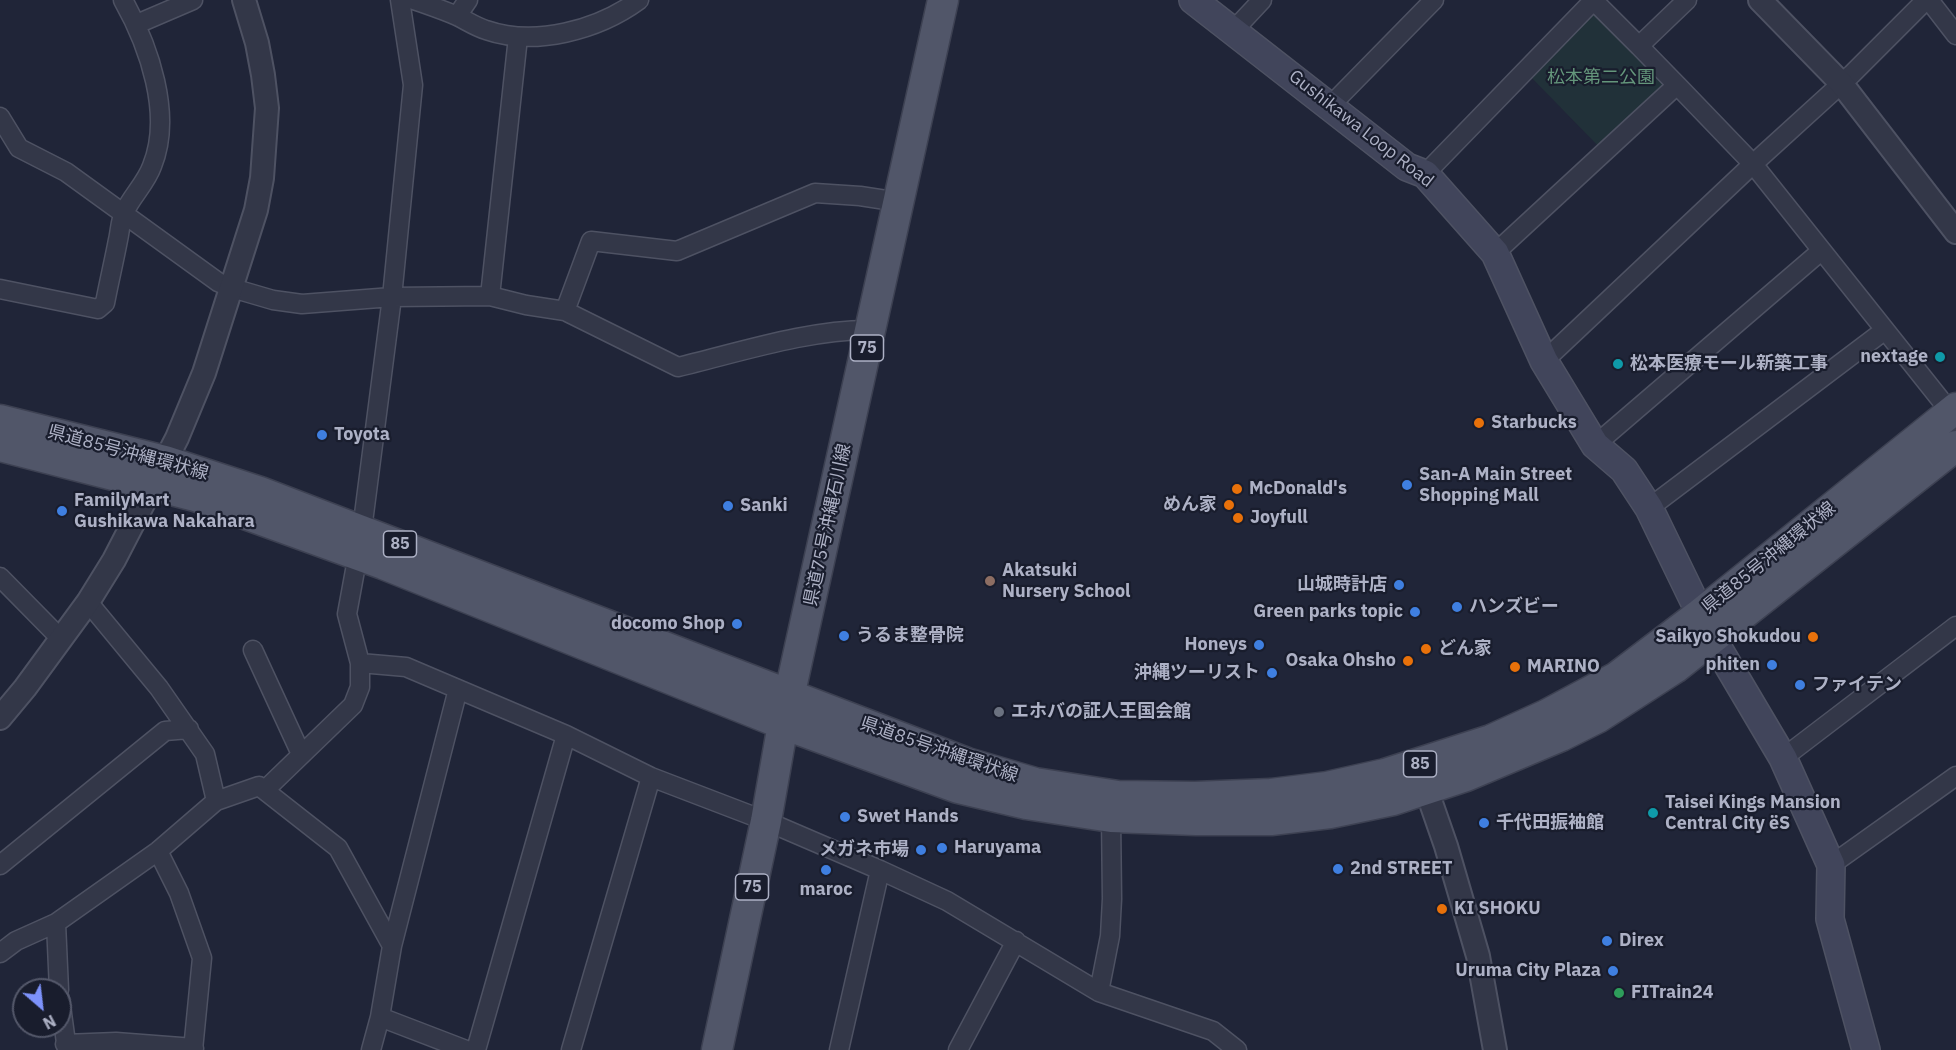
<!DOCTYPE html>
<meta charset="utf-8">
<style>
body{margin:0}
#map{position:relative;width:1956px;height:1050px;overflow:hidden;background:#202538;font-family:"IBM Plex Sans",sans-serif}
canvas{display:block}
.north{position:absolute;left:12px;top:978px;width:60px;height:60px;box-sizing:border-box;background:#191d2d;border:2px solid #54586a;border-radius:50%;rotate:152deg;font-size:16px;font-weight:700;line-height:24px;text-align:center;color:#adb1c5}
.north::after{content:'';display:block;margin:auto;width:21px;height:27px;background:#7d92fa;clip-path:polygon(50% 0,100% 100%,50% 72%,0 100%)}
</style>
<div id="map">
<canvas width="1956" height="1050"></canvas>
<div class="north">N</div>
</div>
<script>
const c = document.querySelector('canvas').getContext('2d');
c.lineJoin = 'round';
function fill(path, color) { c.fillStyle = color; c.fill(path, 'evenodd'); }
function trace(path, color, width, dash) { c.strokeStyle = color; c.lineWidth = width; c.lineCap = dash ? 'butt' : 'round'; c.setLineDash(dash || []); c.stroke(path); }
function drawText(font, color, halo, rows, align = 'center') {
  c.font = font + ' "IBM Plex Sans","Noto Sans JP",sans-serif'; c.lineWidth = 4.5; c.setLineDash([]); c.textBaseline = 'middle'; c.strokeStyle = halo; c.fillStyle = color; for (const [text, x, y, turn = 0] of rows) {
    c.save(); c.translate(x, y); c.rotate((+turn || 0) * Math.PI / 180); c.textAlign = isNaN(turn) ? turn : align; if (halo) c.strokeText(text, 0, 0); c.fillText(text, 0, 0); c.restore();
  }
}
const green = new Path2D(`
 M1594,0L1677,85L1604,152L1525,71Z`);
const minor = new Path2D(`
 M414,0C428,5 443,10 457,16C467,21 476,27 486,30C535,47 598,30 639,0
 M1593,0L1639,46
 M1929,0L1956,35
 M457,16L468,0
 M137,24L193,0
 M1234,30L1262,0
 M1677,85L1639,46L1687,0
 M1330,106L1434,0
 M0,117L19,148L66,172L218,282L232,288L273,300L302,304L392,297L490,296L526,305L565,311L678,367C737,353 810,329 871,330
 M1425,174L1594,0
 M1495,253L1677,85L1753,164L1940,399
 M0,289L98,309L105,303C109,282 114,261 118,240C120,232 120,221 124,213C131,197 146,183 152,166C173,115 149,46 123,0
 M490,296L518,37
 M565,311L591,241L677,251L815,193L860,196L899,202
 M1544,361L1753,164L1852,74L1926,0
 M1595,445L1821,251
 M1649,508L1885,330
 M362,530L392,297L413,85L400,0
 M0,577L61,639
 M88,602L159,688L205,754L216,801
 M253,650L301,754
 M360,663L406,667L566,735L651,777L766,821L880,870L947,901L1099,992L1213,1031L1237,1050
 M1783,758L1956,626
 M265,790L353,705L360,687V663L347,614L358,554
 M158,851L179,893L202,958L193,1050
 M0,865L165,731L189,729
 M1831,865L1956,776
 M56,923L59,990
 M0,953L16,941L56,923L158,851L216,801L259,786L338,848L392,946
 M1099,992L1110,936L1112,899L1111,817
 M60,999L67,1050
 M380,1017L466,1050
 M65,1044L116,1042L194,1048
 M371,1050L380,1017L392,946L458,689
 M476,1050L566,735
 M571,1050L651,777
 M839,1050L880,870
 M958,1050L1016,941`);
const tertiary = new Path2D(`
 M1760,0L1841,83L1956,232
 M0,718L25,688L88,602L114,560L177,438L204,373L256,210L262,178L267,108L263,75L257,43L244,0
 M1421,774L1446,846L1478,956L1495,1050`);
const secondary = new Path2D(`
 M1193,0L1407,167L1425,174L1495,253L1544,361L1595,445L1624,470L1649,508L1712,638L1783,758L1831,865L1830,919L1866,1050`);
const primary = new Path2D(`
 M0,420L165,461L260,492L967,763L1035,783L1118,796L1195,797L1271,794L1327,787L1385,774L1491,740L1546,715L1617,677L1700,614L1956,408
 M0,446L195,496L383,564L783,724L958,788L1026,804L1111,817L1196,820H1271L1330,813L1393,800L1466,776L1561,736L1599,717L1675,668L1956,446
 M717,1050L766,821L783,724L943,0`);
const markers = [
 [1940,357,6,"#0f9aa8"],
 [1618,364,6,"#0f9aa8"],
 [1479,423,6,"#e8710a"],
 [322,435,6,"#3f7fe0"],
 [1407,485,6,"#3f7fe0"],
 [1237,489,6,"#e8710a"],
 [1229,505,6,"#e8710a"],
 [728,506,6,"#3f7fe0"],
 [62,511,6,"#3f7fe0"],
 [1238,518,6,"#e8710a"],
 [990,581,6,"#8d6e63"],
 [1399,585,6,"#3f7fe0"],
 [1457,607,6,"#3f7fe0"],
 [1415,612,6,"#3f7fe0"],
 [737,624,6,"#3f7fe0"],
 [844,636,6,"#3f7fe0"],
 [1813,637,6,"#e8710a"],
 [1259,645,6,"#3f7fe0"],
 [1426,649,6,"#e8710a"],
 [1408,661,6,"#e8710a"],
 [1772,665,6,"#3f7fe0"],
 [1515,667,6,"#e8710a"],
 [1272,673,6,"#3f7fe0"],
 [1800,685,6,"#3f7fe0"],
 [999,712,6,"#6b7280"],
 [1653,813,6,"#0f9aa8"],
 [845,817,6,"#3f7fe0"],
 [1484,823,6,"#3f7fe0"],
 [942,848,6,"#3f7fe0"],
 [921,850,6,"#3f7fe0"],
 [1338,869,6,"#3f7fe0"],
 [826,870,6,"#3f7fe0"],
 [1442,909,6,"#e8710a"],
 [1607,941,6,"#3f7fe0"],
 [1613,971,6,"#3f7fe0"],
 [1619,993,6,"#2e9e5b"]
];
const shields = [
 [867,348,33],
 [400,544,33],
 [1420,764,33],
 [752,887,33]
];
const shieldNames = [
 ["75",867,348],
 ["85",400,544],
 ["85",1420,764],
 ["75",752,887]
];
const parkNames = [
 ["松本第二公園",1601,78]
];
const streetNames = [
 ["Gushikawa Loop Road",1361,129,38],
 ["県道85号沖縄環状線",128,453,15],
 ["県道75号沖縄石川線",828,525,-78],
 ["県道85号沖縄環状線",1769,558,-39],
 ["県道85号沖縄環状線",939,750,19]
];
const poiNames = [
 ["nextage",1928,357,"right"],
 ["松本医療モール新築工事",1630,364],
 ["Starbucks",1491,423],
 ["Toyota",334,435],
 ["San-A Main Street",1419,475],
 ["Shopping Mall",1419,496],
 ["McDonald's",1249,489],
 ["FamilyMart",74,501],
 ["Gushikawa Nakahara",74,522],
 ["めん家",1217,505,"right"],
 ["Sanki",740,506],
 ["Joyfull",1250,518],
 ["Akatsuki",1002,571],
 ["Nursery School",1002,592],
 ["山城時計店",1387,585,"right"],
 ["ハンズビー",1469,607],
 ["Green parks topic",1403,612,"right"],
 ["docomo Shop",725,624,"right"],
 ["うるま整骨院",856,636],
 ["Saikyo Shokudou",1801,637,"right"],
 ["Honeys",1247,645,"right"],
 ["どん家",1438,649],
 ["Osaka Ohsho",1396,661,"right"],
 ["phiten",1760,665,"right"],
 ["MARINO",1527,667],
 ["沖縄ツーリスト",1260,673,"right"],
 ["ファイテン",1812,685],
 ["エホバの証人王国会館",1011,712],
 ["Taisei Kings Mansion",1665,803],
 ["Central City ëS",1665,824],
 ["Swet Hands",857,817],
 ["千代田振袖館",1496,823],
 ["Haruyama",954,848],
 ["メガネ市場",909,850,"right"],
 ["2nd STREET",1350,869],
 ["maroc",826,890,"center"],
 ["KI SHOKU",1454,909],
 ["Direx",1619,941],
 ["Uruma City Plaza",1601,971,"right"],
 ["FITrain24",1631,993]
];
fill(green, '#213139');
trace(minor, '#4e5263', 21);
trace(tertiary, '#4e5263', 26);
trace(secondary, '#4e5263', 30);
trace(primary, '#3d4152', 33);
trace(minor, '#333748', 18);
trace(tertiary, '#333748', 22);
trace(secondary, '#41455b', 27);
trace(primary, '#515669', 30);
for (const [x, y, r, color] of markers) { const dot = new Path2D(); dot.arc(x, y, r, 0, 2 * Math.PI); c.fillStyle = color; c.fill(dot); trace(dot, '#191d2d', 2); }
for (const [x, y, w] of shields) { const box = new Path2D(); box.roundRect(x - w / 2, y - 13, w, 26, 4.5); c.fillStyle = '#191d2d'; c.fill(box); trace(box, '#adb1c5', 1.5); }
drawText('bold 16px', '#adb1c5', null, shieldNames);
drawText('18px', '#64967b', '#191d2d', parkNames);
drawText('18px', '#adb1c5', '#191d2d', streetNames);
drawText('bold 18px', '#adb1c5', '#191d2d', poiNames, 'left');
</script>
